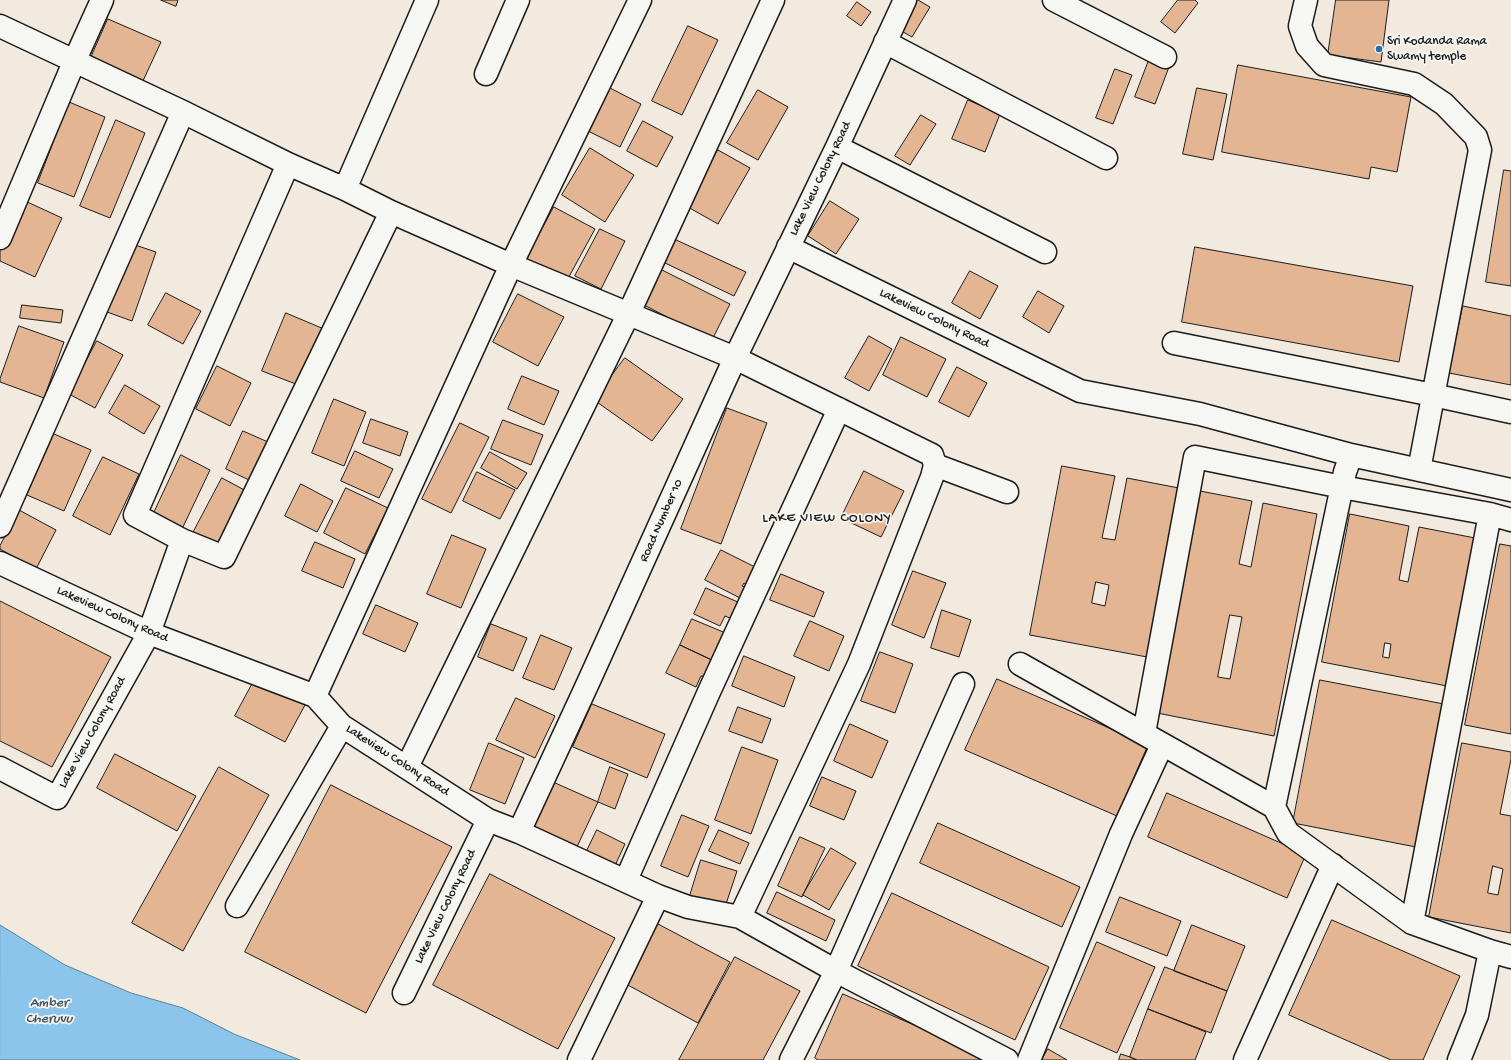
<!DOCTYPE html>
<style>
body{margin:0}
canvas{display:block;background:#f2e9df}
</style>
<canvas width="1511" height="1060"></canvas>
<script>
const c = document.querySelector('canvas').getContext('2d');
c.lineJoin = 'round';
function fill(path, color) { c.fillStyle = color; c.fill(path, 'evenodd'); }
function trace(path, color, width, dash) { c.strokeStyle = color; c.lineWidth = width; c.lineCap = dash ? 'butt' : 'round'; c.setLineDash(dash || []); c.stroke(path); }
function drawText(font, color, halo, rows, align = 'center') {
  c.font = font + ' "Gochi Hand",sans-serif'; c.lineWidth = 3.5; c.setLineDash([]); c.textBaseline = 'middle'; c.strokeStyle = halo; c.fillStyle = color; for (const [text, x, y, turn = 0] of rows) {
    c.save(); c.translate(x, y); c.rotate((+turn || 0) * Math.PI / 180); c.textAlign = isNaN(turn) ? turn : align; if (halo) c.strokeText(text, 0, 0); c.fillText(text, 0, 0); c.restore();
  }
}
const water = new Path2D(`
 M0,925L65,965L131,993L183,1008L234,1034L300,1060H0Z`);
const building = new Path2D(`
 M161,0H178L176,6Z
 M914,0H918L930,7L912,37L898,29Z
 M1178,0H1195L1198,3L1175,33L1161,22Z
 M1336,0H1389L1381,62L1328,55Z
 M857,2L871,12L861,26L847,16Z
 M108,19L161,42L142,83L90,60Z
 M688,26L718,40L682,115L652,101Z
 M1149,60L1169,67L1155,104L1135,97Z
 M1238,65L1411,97L1397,172L1371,167L1369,179L1222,152Z
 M1115,69L1132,75L1113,124L1096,118Z
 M610,88L641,104L620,147L588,131Z
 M1197,88L1227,94L1213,160L1183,154Z
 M758,90L788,107L758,160L727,143Z
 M968,100L1000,114L985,152L952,139Z
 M69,102L105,117L74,197L38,183Z
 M921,115L936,124L910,165L895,156Z
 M116,120L145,133L110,218L80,206Z
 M643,121L673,137L657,167L627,151Z
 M590,148L634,175L605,222L562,195Z
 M718,150L750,168L718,224L686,206Z
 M1504,170L1511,171V286L1486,282Z
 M23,200L62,218L35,277L0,261V249Z
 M830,201L859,219L836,254L808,236Z
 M554,207L595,229L565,284L524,263Z
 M600,229L625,241L601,289L575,276Z
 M674,239L746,272L734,296L663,262Z
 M132,244L156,252L132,321L107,312Z
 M1195,247L1413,286L1399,362L1182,322Z
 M660,269L730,304L712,340L642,304Z
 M970,271L998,286L980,319L952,303Z
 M1038,291L1064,306L1049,333L1023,317Z
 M166,293L201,311L183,344L148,325Z
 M518,294L564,317L538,366L493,342Z
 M22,305L63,310L61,323L20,318Z
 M1463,306L1511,316V385L1449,373Z
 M286,313L324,329L301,386L262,371Z
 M19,326L64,342L44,398L0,382V379Z
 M869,336L892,349L869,391L845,378Z
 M901,337L946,359L927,397L883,375Z
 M97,341L123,355L95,408L69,394Z
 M625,358L683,399L652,441L594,400Z
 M217,366L251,383L230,426L196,409Z
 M957,367L987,383L969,417L939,402Z
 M522,376L559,391L544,425L508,409Z
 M125,385L160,406L144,434L109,413Z
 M334,399L366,412L344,466L312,453Z
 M727,408L767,423L721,544L681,529Z
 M371,419L408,432L400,456L363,443Z
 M503,420L543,435L531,465L491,449Z
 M460,423L489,437L451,513L422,499Z
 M243,431L268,442L251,481L226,469Z
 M54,434L91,450L64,511L27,495Z
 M355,451L393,469L379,498L341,481Z
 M490,452L527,473L517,489L481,468Z
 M181,455L210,470L182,529L153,515Z
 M103,457L139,474L110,535L73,516Z
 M1062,466L1115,476L1102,538L1115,540L1127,478L1179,488L1147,657L1030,635ZM1096,582L1109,585L1105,606L1092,603Z
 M864,471L904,491L881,537L841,518Z
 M477,472L515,490L500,519L463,501Z
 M222,478L250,493L221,547L193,533Z
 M301,484L333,501L317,532L285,516Z
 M346,488L388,508L365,554L324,533Z
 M1200,491L1252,501L1239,564L1251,567L1263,503L1317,514L1274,736L1157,713ZM1230,615L1242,617L1230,679L1218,677Z
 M19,510L56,530L36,569L0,549V546Z
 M1350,514L1409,526L1399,580L1408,582L1419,527L1475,538L1447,686L1322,662ZM1385,643L1391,644L1389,658L1383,657Z
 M452,535L486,549L461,608L427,594Z
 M315,542L355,559L343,588L302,571Z
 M1500,544L1511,546V734L1465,725Z
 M721,550L757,568L749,586L744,583L742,586L747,588L742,599L705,580Z
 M913,571L946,583L924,638L892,625Z
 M781,574L824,592L814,617L770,600Z
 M706,588L740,603L732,619L725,616L720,626L694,614Z
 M0,601L111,657L52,767L0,741Z
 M376,605L418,623L405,652L363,634Z
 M942,610L971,620L959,657L931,648Z
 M692,619L728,634L716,662L680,645Z
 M810,621L844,636L829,671L794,656Z
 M491,624L527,638L513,671L478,657Z
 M541,635L572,648L554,690L523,678Z
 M680,645L716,662L709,677L701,676L696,687L666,673Z
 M880,652L913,664L895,713L861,701Z
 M744,656L795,677L784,707L732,686Z
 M255,679L305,705L285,742L235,716Z
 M997,679L1148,745L1117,816L965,750Z
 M1320,680L1449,705L1421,848L1293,823Z
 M516,698L555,716L535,758L496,740Z
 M592,704L665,734L647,778L573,747Z
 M738,707L771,719L762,743L729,731Z
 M850,724L888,741L872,778L834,761Z
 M489,743L524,758L505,804L470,790Z
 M1462,743L1511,752V759L1500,814L1511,816V933L1429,917ZM1493,866L1503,869L1498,895L1488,893Z
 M742,747L778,760L751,834L715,820Z
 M115,754L196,796L177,831L97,788Z
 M219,767L269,795L183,951L132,923Z
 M610,767L628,774L615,809L598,802Z
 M822,777L856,791L844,820L810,806Z
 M553,782L598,802L575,851L531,830Z
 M331,785L452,847L366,1013L245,952Z
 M1167,793L1306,854L1287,898L1148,837Z
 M682,815L709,826L688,877L661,866Z
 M938,823L1080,887L1062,927L920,863Z
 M597,830L625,844L613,870L584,857Z
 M719,830L749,843L740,864L709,851Z
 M800,837L825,848L802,897L778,886Z
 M831,848L856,863L829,910L803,895Z
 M701,860L737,871L724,910L689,899Z
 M490,874L615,938L558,1049L433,985Z
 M777,892L835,920L826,941L767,913Z
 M892,893L1049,967L1015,1040L858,966Z
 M1120,897L1181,921L1167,956L1106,932Z
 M1332,920L1460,976L1423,1060H1391L1289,1015Z
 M658,924L730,962L698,1023L626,984Z
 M1192,925L1245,946L1227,991L1174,971Z
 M1097,942L1155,967L1117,1053L1060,1028Z
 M735,957L800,991L763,1060H679Z
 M1165,967L1227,991L1211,1033L1148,1009Z
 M843,994L994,1060H818L815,1058Z
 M1148,1009L1206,1032L1195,1060H1137L1130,1057Z
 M1048,1049L1067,1060H1042Z
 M1121,1054L1130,1057L1137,1060H1119Z`);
const minor = new Path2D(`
 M1054,0L1165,57
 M1306,0L1300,26L1307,46L1324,65L1414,84L1444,104L1476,137L1480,150L1419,470
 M0,26L183,112L288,164L345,189L391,212L511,265L735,358L932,455L935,465L932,477L859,664L740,917
 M885,42L1106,158
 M486,74L518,0
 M837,147L1045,252
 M288,164L135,515L182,540L224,557L391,212
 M345,189L427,0
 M0,238L74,62L102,0
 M788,247L1080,391L1200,414L1351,455L1511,490
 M1174,343L1433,395L1511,412
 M935,465L1007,492
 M0,526L183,112
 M0,563L149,633L315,696L342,726L488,820L519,832L658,896L688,907L740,917L836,971L1007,1060
 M1020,664L1274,807L1345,472L1351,455
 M315,696L511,265L640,0
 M1144,733L1195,457L1342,487L1490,514L1511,520
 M407,767L629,313L773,0
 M0,768L57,798L149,633L182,540
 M1274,807L1288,833L1412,923L1490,951L1511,957
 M519,832L588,683L735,358L837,147L905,0
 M626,880L708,694L839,409
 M237,906L342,726
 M1412,923L1490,514
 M404,993L488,820
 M579,1060L658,896
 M791,1060L836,971L963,684
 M1029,1060L1121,834L1162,745
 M1245,1060L1333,865
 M1459,1060L1477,1015L1490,951`);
const markers = [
 [1379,49,4,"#1f6fb2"]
];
const poiNames = [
 ["Sri Kodanda Rama",1387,42],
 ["Swamy temple",1387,57]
];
const streetNames = [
 ["Lake View Colony Road",821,179,-64],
 ["Lakeview Colony Road",934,319,26],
 ["Road Number 10",662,521,-66],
 ["Lakeview Colony Road",112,615,24],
 ["Lake View Colony Road",93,733,-61],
 ["Lakeview Colony Road",397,761,33],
 ["Lake View Colony Road",446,907,-64]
];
const neighbourhoodNames = [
 ["LAKE VIEW COLONY",827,519]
];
const waterNames = [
 ["Amber",49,1004],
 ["Cheruvu",49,1020]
];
fill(water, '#8bc5eb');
trace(water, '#5f8198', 1);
fill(building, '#e3b593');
trace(building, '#1c1c1c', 1);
trace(minor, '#1c1c1c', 25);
trace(minor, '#f6f6f2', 22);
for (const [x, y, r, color] of markers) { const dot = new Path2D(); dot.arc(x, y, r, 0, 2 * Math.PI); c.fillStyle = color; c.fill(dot); trace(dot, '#f6f6f2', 1.5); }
drawText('13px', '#1c1c1c', '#f6f6f2', poiNames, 'left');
drawText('13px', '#1c1c1c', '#f6f6f2', streetNames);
c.letterSpacing = '1px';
drawText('14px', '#1c1c1c', '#f6f6f2', neighbourhoodNames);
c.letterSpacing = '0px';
drawText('italic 14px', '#435764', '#f6f6f2', waterNames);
</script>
